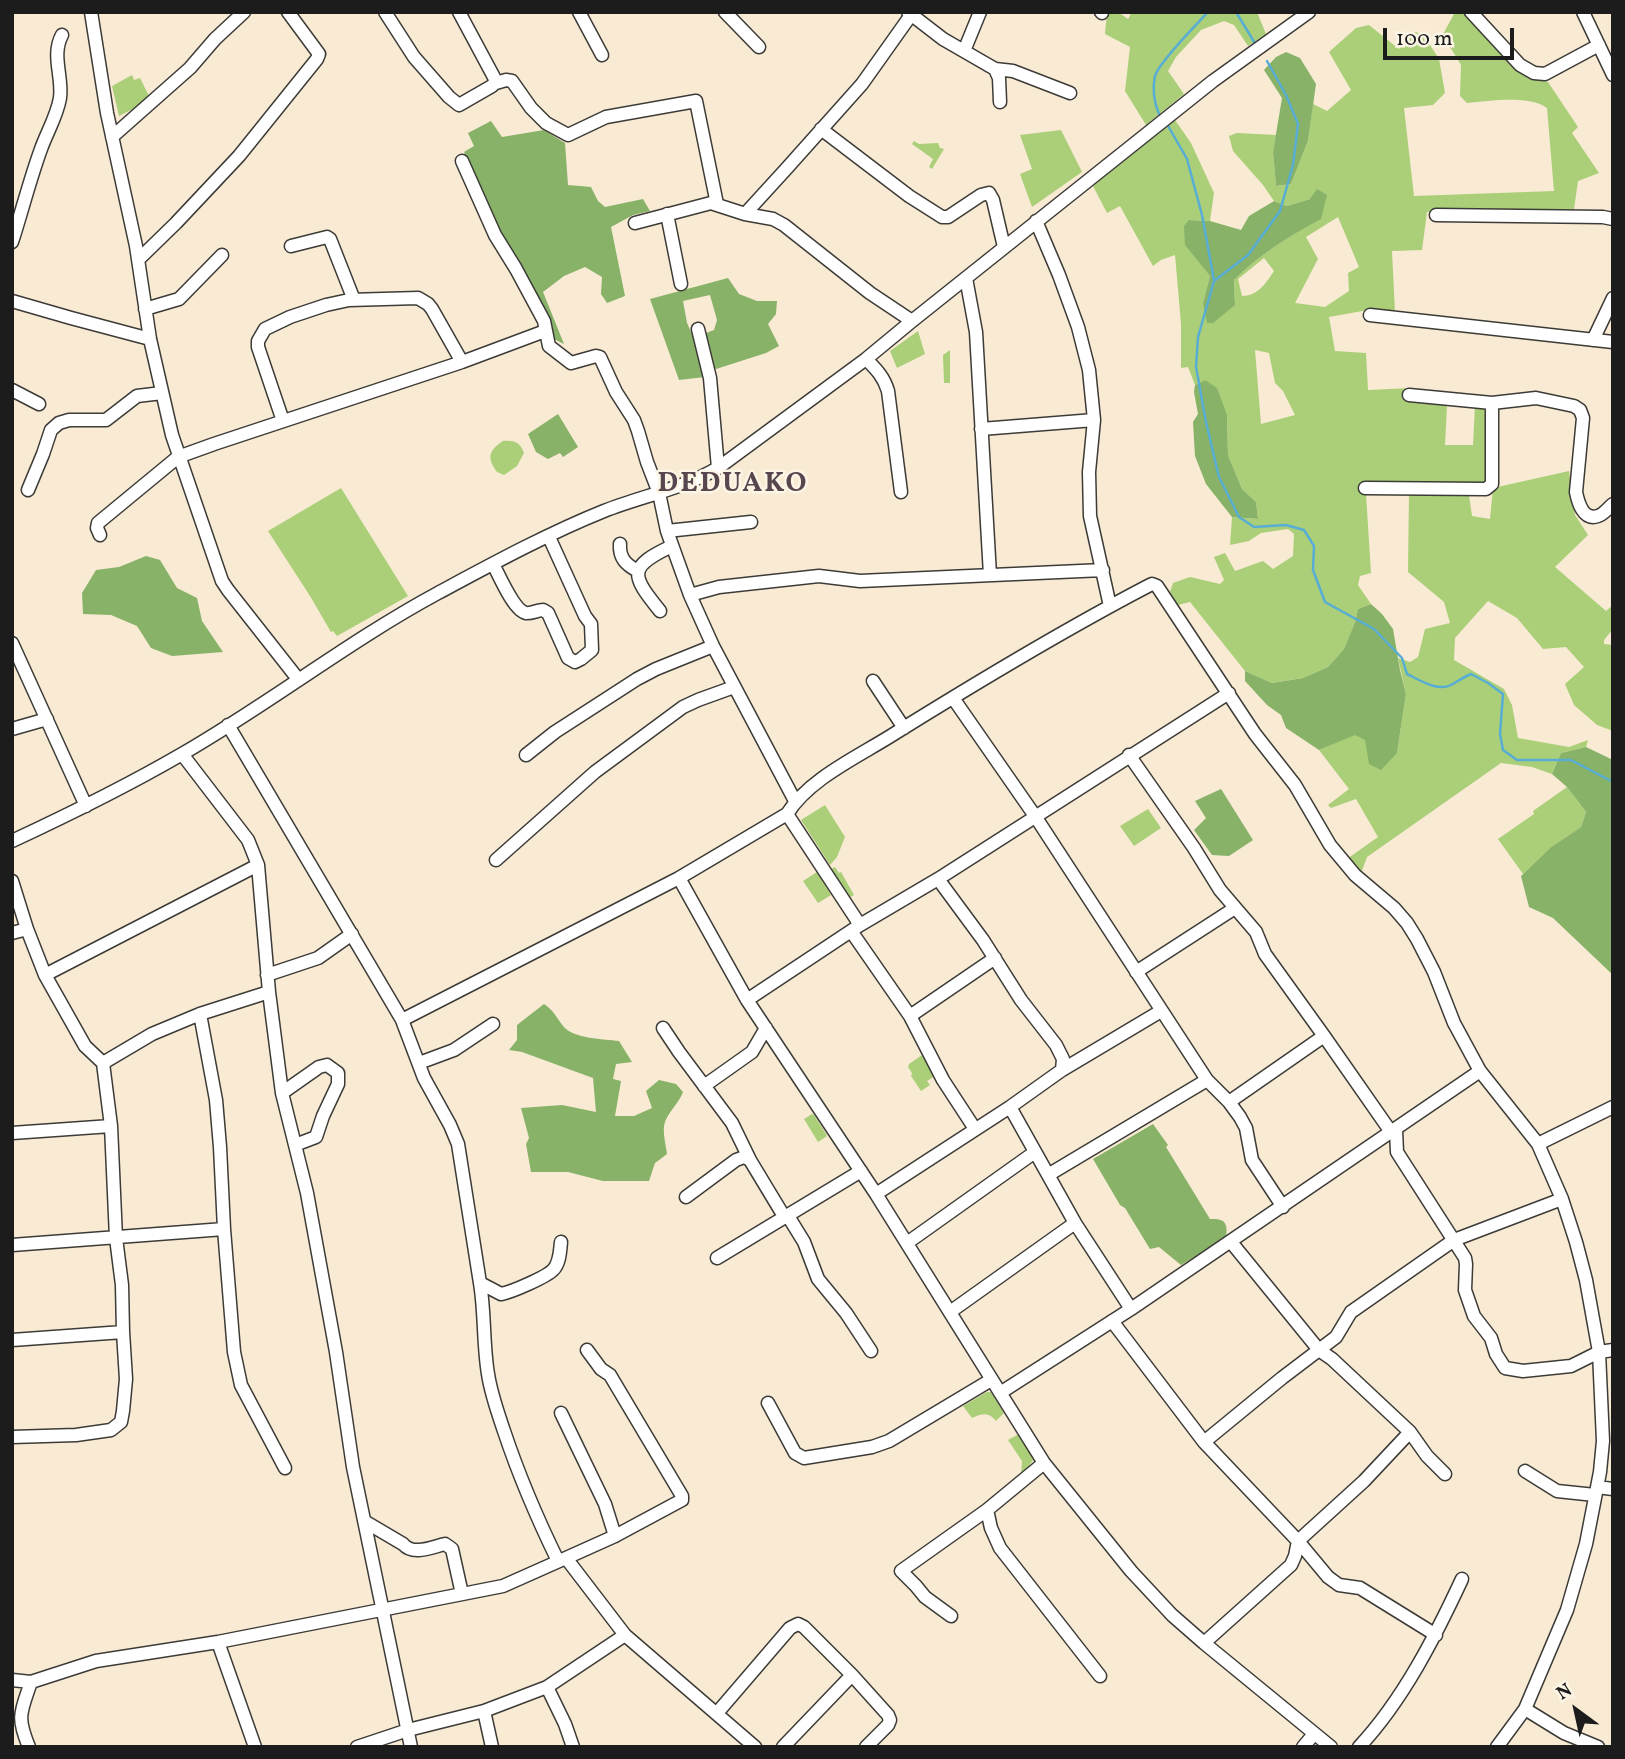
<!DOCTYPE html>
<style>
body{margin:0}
#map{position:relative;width:1625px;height:1759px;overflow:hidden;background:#f8ead3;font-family:Vollkorn,serif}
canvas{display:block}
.frame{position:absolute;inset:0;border:14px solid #1c1c1c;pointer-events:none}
.north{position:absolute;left:1541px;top:1675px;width:70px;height:70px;-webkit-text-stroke:5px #fcf5e5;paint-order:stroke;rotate:327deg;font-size:19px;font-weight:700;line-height:28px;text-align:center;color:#1c1c1c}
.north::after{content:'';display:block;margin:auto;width:24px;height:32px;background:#1c1c1c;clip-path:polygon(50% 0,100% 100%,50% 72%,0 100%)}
.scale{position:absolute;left:1383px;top:28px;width:131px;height:32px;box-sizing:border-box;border:4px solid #1c1c1c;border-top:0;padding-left:9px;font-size:21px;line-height:24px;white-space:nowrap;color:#1c1c1c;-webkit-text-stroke:5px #fcf5e5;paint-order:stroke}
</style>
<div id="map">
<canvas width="1625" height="1759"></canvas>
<div class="frame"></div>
<div class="north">N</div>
<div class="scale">100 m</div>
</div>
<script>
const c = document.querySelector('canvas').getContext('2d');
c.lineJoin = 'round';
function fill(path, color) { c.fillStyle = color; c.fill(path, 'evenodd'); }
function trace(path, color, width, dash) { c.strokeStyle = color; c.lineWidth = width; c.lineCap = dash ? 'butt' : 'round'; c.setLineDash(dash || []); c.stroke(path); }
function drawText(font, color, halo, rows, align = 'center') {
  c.font = font + ' Vollkorn,serif'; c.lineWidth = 5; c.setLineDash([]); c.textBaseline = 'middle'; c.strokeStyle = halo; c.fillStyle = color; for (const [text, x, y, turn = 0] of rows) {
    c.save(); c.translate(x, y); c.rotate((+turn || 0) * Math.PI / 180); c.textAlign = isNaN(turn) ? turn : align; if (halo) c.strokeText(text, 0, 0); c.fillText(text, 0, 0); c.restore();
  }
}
const green = new Path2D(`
 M1107,12H1118L1128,19L1132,12H1257L1266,34L1248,46L1234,25L1224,21L1201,30L1176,57L1168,71L1184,94L1146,125L1125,91L1130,47L1105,34Z
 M1455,12H1462L1523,75L1548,82L1578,127L1572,133L1599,173L1578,181L1574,209L1427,212L1422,250L1392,251L1395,312L1368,310L1329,317L1335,351L1366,353L1368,390L1411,388L1447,405L1445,445H1473L1475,405L1486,406L1488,481L1484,486L1366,494L1371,573L1360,576L1358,585L1371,604L1358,609L1355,622L1344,649L1328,667L1303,678L1272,683L1245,671L1190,602L1178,605L1170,592L1173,583L1190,577L1220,584L1224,580L1214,557L1225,553L1235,571L1263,561L1273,569L1293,556L1294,534L1288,529L1261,533L1249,541L1230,545L1232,517L1258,519L1256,502L1242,489L1228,455L1227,415L1205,380L1195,385L1188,367L1181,368V324L1175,255L1161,260L1153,266L1120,206L1107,213L1093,186L1175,120L1191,143L1214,193L1210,221L1189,220L1185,244L1210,276L1203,303L1235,305L1234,280C1259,255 1289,236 1320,219L1310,199L1287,206L1274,201L1263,185L1233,151L1229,136L1237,133L1276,135L1273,152L1276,186L1291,184L1308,141L1313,104L1327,111L1351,90L1329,52L1356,28L1369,25L1399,49L1415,32L1423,34L1439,59L1445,93L1433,105L1404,108L1414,196L1554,191L1547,108C1529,95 1490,101 1467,103L1460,96L1461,65L1452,50L1441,38ZM1338,217L1359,267L1348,273L1349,291L1325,307L1295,303L1318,259L1306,237ZM1264,258L1274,271C1266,283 1258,296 1242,296L1238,279ZM1255,350L1269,353L1275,383L1283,391L1295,415L1261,424Z
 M132,75L134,80L140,78L151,100L119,116L112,86Z
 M1061,130L1082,172L1032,207L1020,174L1032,169L1020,135Z
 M914,141L919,144L938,143L940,148L944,149L932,169L929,167L933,159L912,144Z
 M918,331L925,354L897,368L890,351Z
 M950,350V383H944L943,355Z
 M503,441C514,440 520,442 524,453L517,466L504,475L497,472C487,458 488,451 503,441Z
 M1569,471L1575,515L1588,535L1555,567L1606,611L1613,605V629L1604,640V644L1613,645V731L1597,725L1574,705L1565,684L1584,667L1566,647L1543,649L1517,618L1488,601L1455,638L1454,660L1504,689L1512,705L1518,738L1569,747L1588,740L1586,747L1561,753L1552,774L1532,767L1501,763L1367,857L1360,876L1344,861L1378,837L1356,799L1331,808L1328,805L1349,789L1319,750L1355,734L1397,753L1406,694L1398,658L1410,662L1418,657L1425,629L1450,623L1444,602L1408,572L1409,491L1469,495L1472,516L1490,519L1493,488Z
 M341,488L408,596L337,636L333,631L331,632L310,596L268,531Z
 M1567,787L1586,812L1581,827L1551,847L1523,874L1498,839L1534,814L1533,811Z
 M825,805L845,837L837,857L830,865L801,820Z
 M1148,809L1161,828L1134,846L1120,826Z
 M835,867L839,873L841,872L854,895L849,898L831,869Z
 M817,872L831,895L818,903L803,881Z
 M922,1055L935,1076L927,1081L930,1085L921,1091L911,1076L912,1073L908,1067L909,1064Z
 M812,1114L814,1115L826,1134L827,1136L818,1142L804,1119Z
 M987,1392H991L1004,1413L996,1421C989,1412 982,1413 972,1418L963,1406Z
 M1017,1435H1019L1034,1459L1021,1476L1022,1461L1008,1440Z`);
const forest = new Path2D(`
 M1286,52L1300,58L1316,84L1308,141L1291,184L1276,186L1273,152L1282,98L1264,70L1276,57Z
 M491,121L502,137L544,130L565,143L568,185L591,187L598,201L605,207L643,199L650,211L633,215L611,227L625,296L607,303L601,294L602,277L585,267L564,276L543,292L564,344L554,339L514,252L504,240L464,152L474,146L468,133Z
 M1317,189L1327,195L1321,219C1289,236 1259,255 1234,280L1235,305L1213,323H1207L1203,303L1210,276L1185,245L1184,226L1189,220L1210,221L1241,230L1249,216L1274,201L1287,206L1310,199Z
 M728,278L739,294L757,301H777L776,314L768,324L779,346L766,353L716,369L708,364L701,335L714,330L717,320L710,295L683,301L687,323L708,370L705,377L679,380L650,299Z
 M1205,380L1217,388L1227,415L1228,455L1242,489L1256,502L1258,519L1232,517L1206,484L1195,456L1193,422L1198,414L1194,392L1195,385Z
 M558,414L578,447L563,457L560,453L548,459L536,452L528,434Z
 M146,556L160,560L177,588L197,598L202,621L223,652L172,656L151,648L137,626L111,615L83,614L82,593L96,570L119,567Z
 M1371,604L1382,614L1393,629L1400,670L1406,694L1397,753L1381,770L1369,764L1365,740L1355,735L1319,750L1286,728L1281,715L1267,705L1245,681V671L1272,683L1303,678L1328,667L1344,649L1355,622L1358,609Z
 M1586,747L1613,760V975L1553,918L1529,907L1521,876L1551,847L1581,827L1586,812L1567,787L1552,774L1561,753Z
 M1221,789L1253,840L1229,856L1212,855L1194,830L1206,818L1195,801Z
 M544,1004C555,1012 556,1017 563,1026C573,1039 604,1039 619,1041L632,1062L616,1064L613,1079L621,1081L615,1116H634L652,1108L646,1091L659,1080L676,1084L683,1092C679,1104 666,1113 664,1126C663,1134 666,1146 667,1154L655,1163L649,1181H603L568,1172H531L526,1144L529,1138L521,1108L562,1105L596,1112L593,1078L522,1052L509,1050L517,1040V1025Z
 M1153,1124L1168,1145L1166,1147L1210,1219C1226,1218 1228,1224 1226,1238L1181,1265L1159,1247L1150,1249L1125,1208L1120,1205L1093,1159Z`);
const stream = new Path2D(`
 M1236,12L1256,45
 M1267,61L1286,95L1298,124L1293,165L1280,211L1248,255L1214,281L1198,337L1196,367L1206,422L1219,477L1239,517L1254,527L1286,525L1304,530L1314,546L1313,570L1325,602L1374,629L1402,658L1407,674C1420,680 1437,692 1451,685C1458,681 1464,677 1471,674L1488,683L1503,694L1500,734L1503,750L1517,760H1571L1613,782
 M1159,114C1154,102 1152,90 1155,76C1158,63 1197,24 1208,12
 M1167,124L1187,159L1202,215L1214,280`);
const minor = new Path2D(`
 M91,12L107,113L136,246L150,339L172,435L222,581L228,590L298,679
 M385,12L414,57L449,97L459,105L492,86L496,81L459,12
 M579,12L602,55
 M725,12L759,47
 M908,12L943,39L995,69L999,78L1000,102
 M1101,12L1102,13
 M1471,12L1520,65L1534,73L1545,74L1599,45
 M1583,12L1613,75
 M964,51L980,12
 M995,69L1013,71L1070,93
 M496,83L506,80L512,81L531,108L546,123L568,135L606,117L696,101L717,204
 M821,129L909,196L942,217H948L981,195L989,193L993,200L1004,247
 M112,137L190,68L215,39L244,12
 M462,161L495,235L516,269L544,321L549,346L571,363L596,356L600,357L616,392L634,420L638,431L647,462L659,493L667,531L690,595L713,646L795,801
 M667,214L681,284
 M745,214L787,168L862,84L911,15
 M1436,215L1603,217L1613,219
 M1036,221L1059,275L1078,327L1089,370L1094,420L1089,472L1090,516L1110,606
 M635,223L711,203L745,214L773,219L784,225L870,293L912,321
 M12,242C22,211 30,179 41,149C47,132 57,116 60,98C63,77 51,55 62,35
 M291,246L327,237L330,239L354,300
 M138,260L176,223L239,156L317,59L319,54L288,12
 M966,278L976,332L990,575
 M12,301L71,318L150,339
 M145,309L179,299L222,255
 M1370,315L1613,342
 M698,329L710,378L718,468
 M1593,340L1613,298
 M866,359C876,369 884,377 888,391L901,492
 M12,390L39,404
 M1409,395L1492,403L1536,398L1574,406L1580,410L1583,418L1576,492C1578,502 1583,521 1598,516C1604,514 1608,508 1613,504
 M283,421L258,347V341L265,329L290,317L326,305L349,300L418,298L428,304L432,309L462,362
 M981,429L1094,420
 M1365,488L1486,489L1492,484V403
 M28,490L43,454L51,430L59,423L69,420H106L137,396L162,393
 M667,531L751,522
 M100,535L97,528L98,523L178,457L214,444L462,362L545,331
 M620,544C619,558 626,565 638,571
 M493,564C499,575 514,611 526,613C531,614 538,610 543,610L548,613L568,658L575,662L581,659L592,650L591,624L585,616L549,537
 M690,595L719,587L819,576L860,581L1103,570
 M660,611C631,575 627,567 672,546
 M12,643L86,806
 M873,681L904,728
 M953,698L1035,816L1207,1080L1229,1102L1240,1117L1246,1128L1252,1160L1283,1207
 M228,725L402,1020L679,878L747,1000L876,1194L1044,1463L1131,1571L1172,1615L1204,1643L1331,1747
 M12,729L47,719
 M182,754L248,840L258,865L269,992L282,1093L307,1193L336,1352L353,1467L411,1747
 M526,755L555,732L637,679L656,669L713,646
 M1129,755L1194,848L1220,890L1256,932L1265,954L1324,1036L1391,1132
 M787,814L860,925
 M12,841C70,814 127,786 182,754C269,704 349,641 438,593C492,564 547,534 604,511C642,496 682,489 718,468L866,359L912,321L1213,81L1309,12
 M496,860L595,772L683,707L698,700L734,687
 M679,878L787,814C808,780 855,758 889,737C974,684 1060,632 1148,586L1152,584L1157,586L1255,734L1295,785L1330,845L1355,875L1394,908L1407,923L1417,939L1434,972L1454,1023L1480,1071L1538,1144L1562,1199L1576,1242L1586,1280L1599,1352L1603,1441L1600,1472L1586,1544L1567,1610L1525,1709L1497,1747
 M938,879L983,940L1021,1000L1056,1045L1063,1059L1062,1070
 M12,881L27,929
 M851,931L910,1016L943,1080L975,1129
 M12,933L27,929L45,975L85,1046L103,1063L111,1126L116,1238L122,1285L123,1332L126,1379L123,1411L121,1422L111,1430L76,1435L12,1437
 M1136,972L1235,908
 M45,975L258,865
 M267,975L318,958L352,934
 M747,1000L860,925L938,879L1229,693
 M200,1014L216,1100L220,1147L224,1229L234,1352L241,1385L285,1468
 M910,1016L995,958
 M402,1020L424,1078L450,1125L458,1144L480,1283L501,1294C512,1292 546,1277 553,1270C560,1263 560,1251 561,1242
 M663,1028L679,1052L732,1123L750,1160
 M103,1063L152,1034L200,1014L269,992
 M419,1063L454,1050L493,1024
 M704,1086L752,1052L766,1028
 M282,1093L319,1067L327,1065L338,1073V1084L323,1116L316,1137L295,1145
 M1229,1102L1324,1036
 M1010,1107L1075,1223L1131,1309
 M1396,1130L1397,1152L1465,1258L1466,1264L1465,1290L1474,1316L1491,1338L1496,1354L1505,1368L1523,1371L1571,1366L1599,1352L1613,1350
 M12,1133L111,1126
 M1538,1144L1613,1107
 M1048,1175L1207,1080
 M876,1194L1010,1107L1062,1070L1161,1011
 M686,1197L736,1160L744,1157L750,1160L785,1218
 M788,1216L804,1242L818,1279L846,1313L871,1351
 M1231,1242L1319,1350L1332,1359L1410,1432L1427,1456L1445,1474
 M907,1243L1035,1152
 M12,1245L224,1229
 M717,1258L861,1171
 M480,1283C485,1313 483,1344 488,1374C491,1394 498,1413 504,1431C519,1476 537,1518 558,1561
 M950,1312L1075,1223
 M1112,1321L1204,1442L1298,1541L1328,1577L1339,1585L1360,1588L1436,1635
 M12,1340L123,1332
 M1000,1393L1131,1309L1480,1071
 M768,1403L795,1453L804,1458L872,1447L889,1441L991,1380
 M561,1413L605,1504L615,1536
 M1204,1442L1282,1378L1336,1337L1351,1312L1454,1240L1562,1199
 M1525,1471L1557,1491L1595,1495
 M1597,1487L1613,1489
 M987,1510L991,1528L1000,1548L1100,1676
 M364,1521L403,1544C413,1556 432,1547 445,1544L452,1549L462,1594
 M566,1558L615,1536L682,1500V1496L610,1375L601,1369L587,1350
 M951,1616L925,1597L916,1586L901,1571L987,1510L1044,1463
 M218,1642L255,1747
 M1204,1643L1291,1565L1295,1556L1298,1541L1364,1481L1410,1432
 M12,1680L31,1682L96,1661L218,1642L503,1586L566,1558L625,1635L755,1747
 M547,1687L565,1724L573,1747
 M1525,1709L1564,1733L1598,1747
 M484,1711L492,1747
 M717,1713L790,1628L798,1624L804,1627L852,1675L888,1715L890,1720L888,1725L866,1747
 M29,1747C16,1716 21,1712 31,1682
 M357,1747L408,1730L484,1711L547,1687L625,1635
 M783,1747L852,1675
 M1303,1747L1314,1734
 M1359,1747C1403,1700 1435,1637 1462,1579`);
const districtNames = [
 ["DEDUAKO",733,486]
];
fill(green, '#aacf78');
fill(forest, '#87b268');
trace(stream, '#57add3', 2.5);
trace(minor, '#3d3b37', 15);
trace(minor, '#fff', 12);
c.letterSpacing = '2px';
drawText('bold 28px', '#58464f', '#fcf5e5', districtNames);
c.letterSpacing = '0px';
</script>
